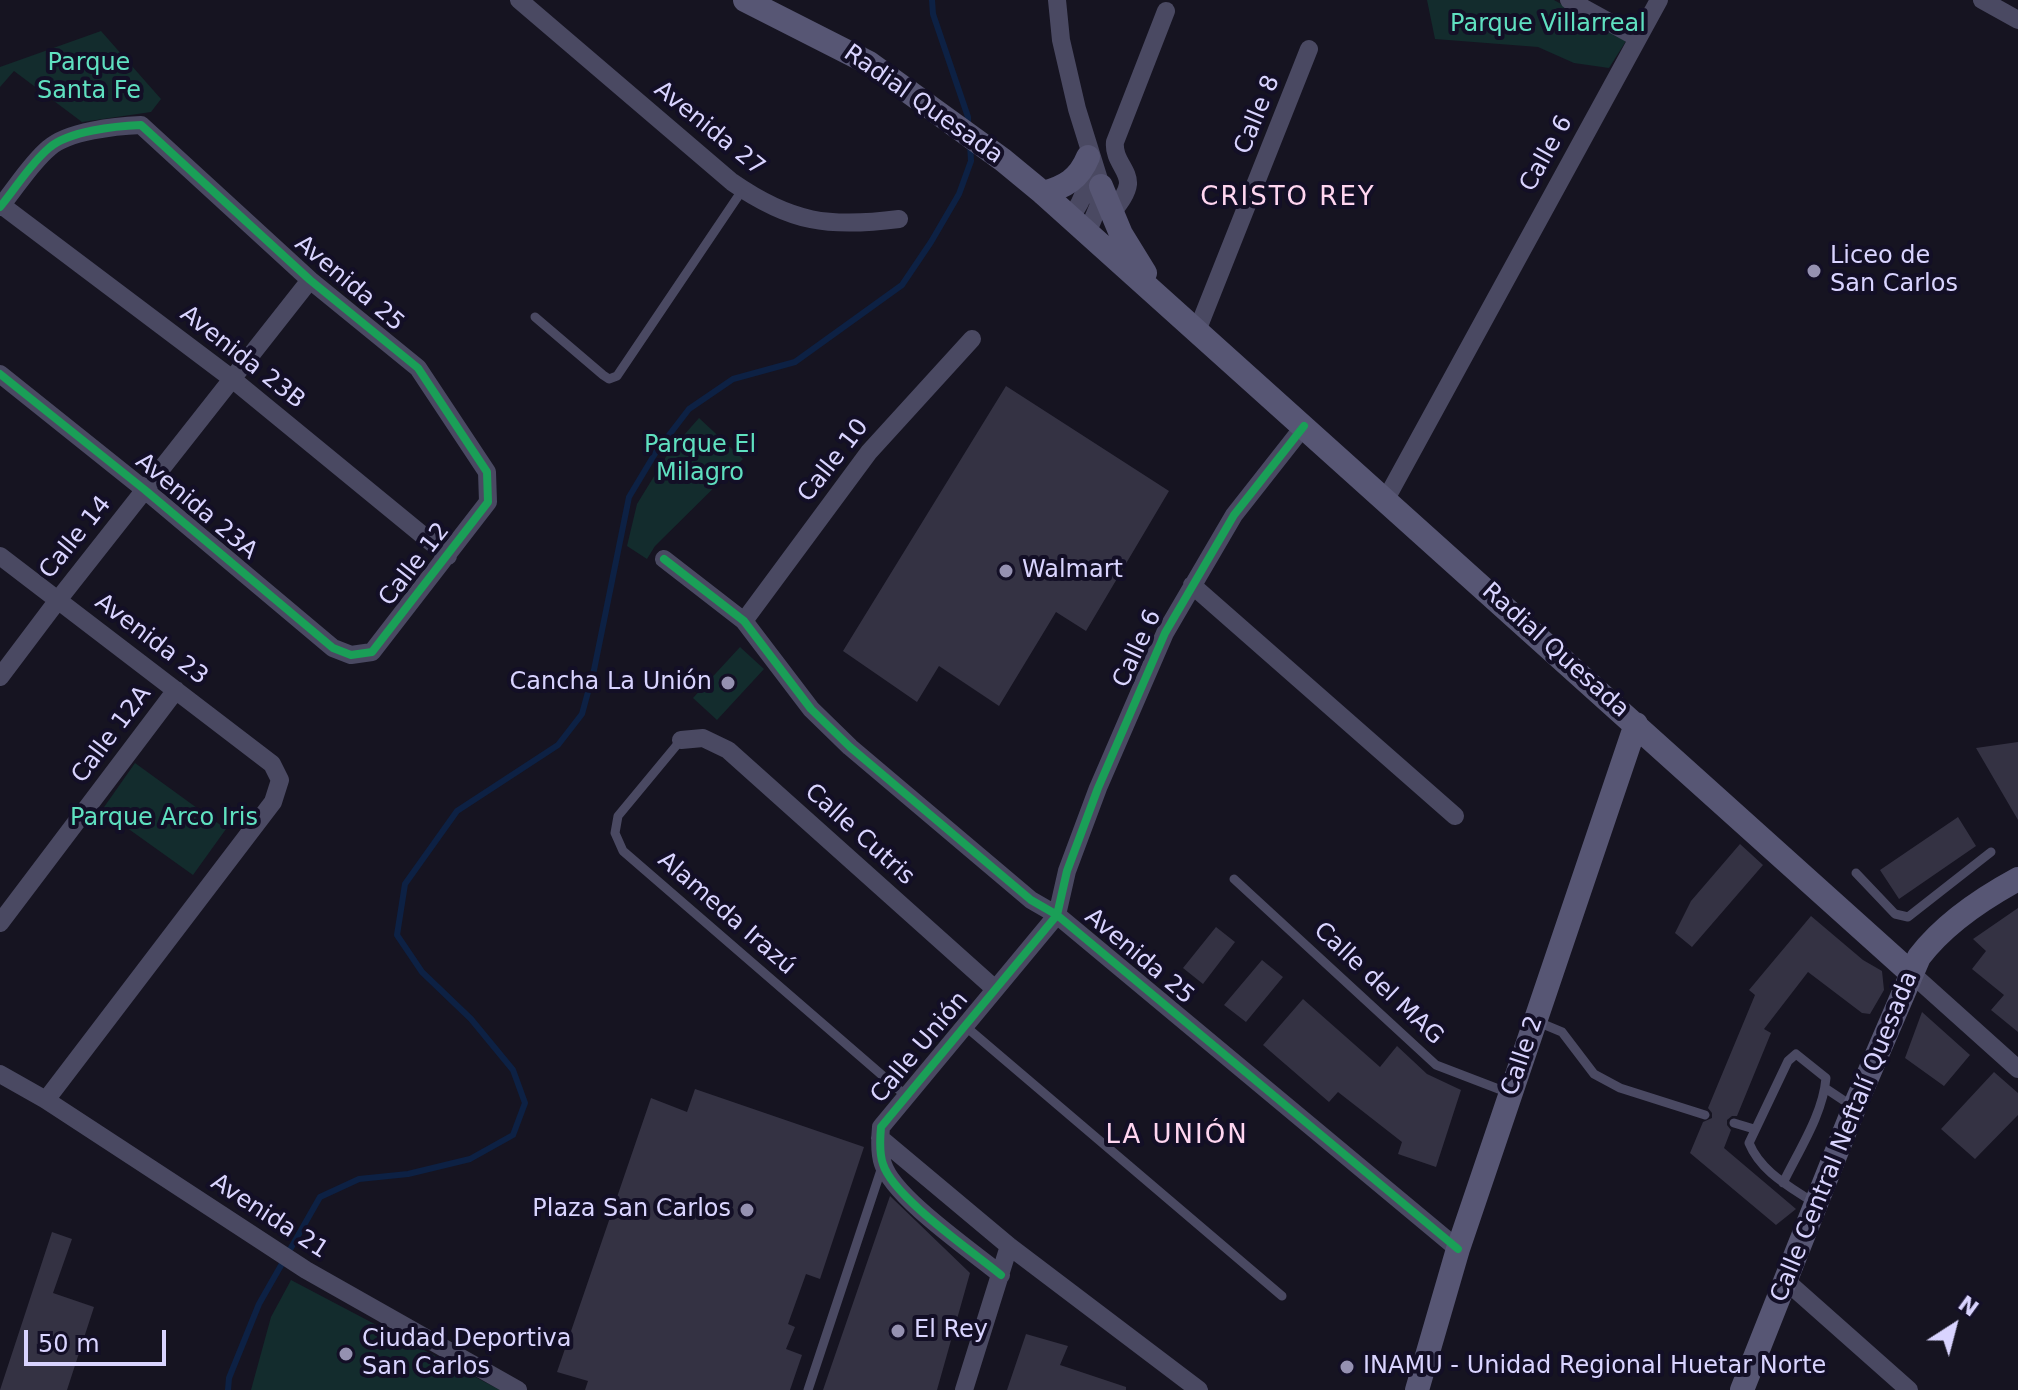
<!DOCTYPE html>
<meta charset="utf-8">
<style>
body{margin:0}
#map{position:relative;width:2018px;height:1390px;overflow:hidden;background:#161421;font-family:"DejaVu Sans",sans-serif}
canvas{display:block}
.north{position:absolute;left:1914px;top:1286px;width:80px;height:80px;-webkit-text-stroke:6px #130f26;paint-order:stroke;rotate:36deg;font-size:22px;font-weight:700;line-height:32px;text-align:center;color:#d9d4ff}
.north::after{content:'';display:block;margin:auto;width:28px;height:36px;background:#d9d4ff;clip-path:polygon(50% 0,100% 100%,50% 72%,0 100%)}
.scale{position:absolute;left:24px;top:1330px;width:142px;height:36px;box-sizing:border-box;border:4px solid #d9d4ff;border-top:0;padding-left:10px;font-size:24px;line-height:28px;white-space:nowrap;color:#d9d4ff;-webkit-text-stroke:6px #130f26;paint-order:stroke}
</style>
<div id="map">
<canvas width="2018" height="1390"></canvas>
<div class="north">N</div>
<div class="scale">50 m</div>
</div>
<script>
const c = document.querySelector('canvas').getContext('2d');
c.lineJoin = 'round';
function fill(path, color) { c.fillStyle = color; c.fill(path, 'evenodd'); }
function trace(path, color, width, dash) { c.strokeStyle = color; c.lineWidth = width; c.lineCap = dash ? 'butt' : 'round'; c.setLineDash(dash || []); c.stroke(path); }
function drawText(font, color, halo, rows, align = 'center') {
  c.font = font + ' "DejaVu Sans",sans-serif'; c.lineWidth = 8; c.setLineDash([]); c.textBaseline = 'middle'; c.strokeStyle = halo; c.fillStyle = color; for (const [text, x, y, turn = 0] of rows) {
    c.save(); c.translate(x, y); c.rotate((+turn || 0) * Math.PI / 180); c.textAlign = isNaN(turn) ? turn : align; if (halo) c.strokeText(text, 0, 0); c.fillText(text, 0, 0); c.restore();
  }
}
const green = new Path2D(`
 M1427,0H1554L1626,41L1609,68L1574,63L1538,47L1435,39Z
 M101,31L161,99L151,112L82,122L14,71L0,87V67Z
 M699,418L743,459L655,546L647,559L627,546L637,504L669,452Z
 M740,647L764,669L717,720L693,698Z
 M135,763L226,829L193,875L102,810Z
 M291,1280L500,1390H251L271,1317Z`);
const stream = new Path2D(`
 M932,0L933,14L968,117V128
 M228,1390L229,1378L259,1304L320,1197L359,1179L408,1174L470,1159L513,1135L525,1103L513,1070L471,1019L422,972L397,935L405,884L457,811L558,745L582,714L594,670L629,497L656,452L689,409L733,379L795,362L902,285L931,242L959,194L971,161L970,143`);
const building = new Path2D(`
 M1006,386L1169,491L1086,631L1056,612L999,706L939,666L917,702L843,651Z
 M2018,742V820L1976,748Z
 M1958,817L1976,846L1899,899L1880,870Z
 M1740,844L1763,865L1692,947L1675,933L1691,901Z
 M2018,908V1032L1991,1010L2004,995L1972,969L1986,951L1973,939Z
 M1811,916L1863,960L1882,971L1884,990L1870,1014L1862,1013L1808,972L1764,1029L1771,1033L1737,1116H1732L1727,1120V1125L1731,1130L1724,1148L1796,1209L1776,1225L1690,1153L1703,1122L1712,1118V1113L1708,1108L1755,995L1749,990Z
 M1216,927L1235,942L1203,984L1183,968Z
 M1262,960L1283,977L1246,1022L1224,1005Z
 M1303,999L1380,1067L1397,1046L1427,1074L1461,1090L1436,1167L1398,1154L1402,1142L1338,1092L1329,1102L1263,1045Z
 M1922,1012L1970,1055L1944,1086L1905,1058Z
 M1994,1072L2018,1093V1115L1975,1159L1941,1129Z
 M695,1089L864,1147L820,1279L806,1274L788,1324L795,1327L786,1349L802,1355L790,1390H585L588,1381L557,1372L651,1098L687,1112Z
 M890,1196L970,1273L937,1390H823Z
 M52,1232L72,1239L53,1293L94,1307L67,1390H0Z
 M1026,1334L1068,1346L1060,1365L1126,1387V1390H1007Z`);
const lane = new Path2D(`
 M535,317L603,375L609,379L617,376L743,189
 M681,740L618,816L615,833L623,851L905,1095
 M1856,873L1895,914L1908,917L1991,852
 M1234,879L1436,1065L1509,1093
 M1538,1022L1562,1032L1594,1074L1620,1088L1705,1115
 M965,1026L1282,1296
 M1825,1088L1852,1106
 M1734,1123L1754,1129
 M1783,1183C1799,1150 1823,1114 1826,1078L1796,1054L1788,1061L1749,1143C1761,1172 1789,1186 1814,1203
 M808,1390L882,1167`);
const street = new Path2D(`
 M519,0L732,182C791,223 829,228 899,219
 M1057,0L1061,40L1077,109L1101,186L1098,207L1088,231
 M1569,0L1638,38
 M1982,0L2018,20
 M0,204L231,378L448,556
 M0,207C16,188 30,164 49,148C68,131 116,126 141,125L310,280L418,368L487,472L488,502L372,652L351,655L333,648L145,490L0,374
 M1112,213C1118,205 1127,194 1128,184C1129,170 1113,160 1115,142L1166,11
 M1071,216C1086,198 1087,182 1088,159
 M1197,331L1309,49
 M1386,499L1659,0
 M0,556L272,764L280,780L273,802L46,1100
 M664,559L744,621L811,709L850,747L1031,900L1057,915L1458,1249
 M1192,585L1455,816
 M744,621L869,452L972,339
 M0,677L58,600L310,280
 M681,740L703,738L728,750L995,989
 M0,923L176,690
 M1911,973L2018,1069
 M0,1074L46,1100L306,1270L518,1390
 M880,1138L1009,1246L1199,1390
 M1001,1275C972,1251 893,1197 883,1164C879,1153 880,1138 881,1127L1057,915L1067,871L1098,788L1165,633L1234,515L1304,426
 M1785,1280L1909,1390
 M964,1390L1009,1246`);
const secondary = new Path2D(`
 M745,0L869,63L1003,160L1043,193L1911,973
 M1101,186L1121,234L1145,273
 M1043,193C1065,187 1079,179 1088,157
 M1417,1390L1458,1249L1636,724
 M1742,1390L1854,1108L1919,957C1944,924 1983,898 2018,879`);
const cycleway = new Path2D(`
 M0,207C16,188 30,164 49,148C68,131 116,126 141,125L310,280L418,368L487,472L488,502L372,652L351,655L333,648L145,490L0,374
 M664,559L744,621L811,709L850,747L1031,900L1057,915L1458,1249
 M1001,1275C972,1251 893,1197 883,1164C879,1153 880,1138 881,1127L1057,915L1067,871L1098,788L1165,633L1234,515L1304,426`);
const markers = [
 [1814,271,8,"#9591b1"],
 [1006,571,8,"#9591b1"],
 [728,683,8,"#9591b1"],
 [747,1210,8,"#9591b1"],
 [898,1331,8,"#9591b1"],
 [346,1354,8,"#9591b1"],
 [1347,1367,8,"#9591b1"]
];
const parkNames = [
 ["Parque Villarreal",1548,25],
 ["Parque",89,64],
 ["Santa Fe",89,92],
 ["Parque El",700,446],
 ["Milagro",700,474],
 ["Parque Arco Iris",164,819]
];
const streetNames = [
 ["Radial Quesada",923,105,35],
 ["Calle 8",1258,115,-68],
 ["Avenida 27",709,129,39],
 ["Calle 6",1547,154,-61],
 ["Avenida 25",349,284,40],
 ["Avenida 23B",242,358,38],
 ["Calle 10",834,461,-52],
 ["Avenida 23A",196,507,40],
 ["Calle 14",76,538,-51],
 ["Calle 12",415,565,-52],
 ["Avenida 23",151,640,37],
 ["Calle 6",1138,649,-65],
 ["Radial Quesada",1555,651,42],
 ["Calle 12A",112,735,-53],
 ["Calle Cutris",859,835,42],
 ["Alameda Irazú",726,914,41],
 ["Avenida 25",1139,957,40],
 ["Calle del MAG",1378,984,43],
 ["Calle Unión",920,1048,-50],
 ["Calle 2",1523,1056,-71],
 ["Calle Central Neftalí Quesada",1845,1137,-68],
 ["Avenida 21",269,1217,33]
];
const poiNames = [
 ["Liceo de",1830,257],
 ["San Carlos",1830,285],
 ["Walmart",1022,571],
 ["Cancha La Unión",712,683,"right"],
 ["Plaza San Carlos",731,1210,"right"],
 ["El Rey",914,1331],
 ["Ciudad Deportiva",362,1340],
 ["San Carlos",362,1368],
 ["INAMU - Unidad Regional Huetar Norte",1363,1367]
];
const neighbourhoodNames = [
 ["CRISTO REY",1288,198],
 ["LA UNIÓN",1177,1136]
];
fill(green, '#132c2d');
trace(stream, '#0d2144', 6);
fill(building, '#343243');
trace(lane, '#4a4962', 9);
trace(street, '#4a4962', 18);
trace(secondary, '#575674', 24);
trace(cycleway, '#1a9f57', 8);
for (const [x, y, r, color] of markers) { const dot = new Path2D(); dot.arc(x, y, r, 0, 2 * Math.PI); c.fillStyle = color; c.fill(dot); trace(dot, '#130f26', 3); }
drawText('24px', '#5fe0c0', '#130f26', parkNames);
drawText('24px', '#d9d4ff', '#130f26', streetNames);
drawText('24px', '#d9d4ff', '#130f26', poiNames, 'left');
c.letterSpacing = '2px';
drawText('26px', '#ffd6f0', '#130f26', neighbourhoodNames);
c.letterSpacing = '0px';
</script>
